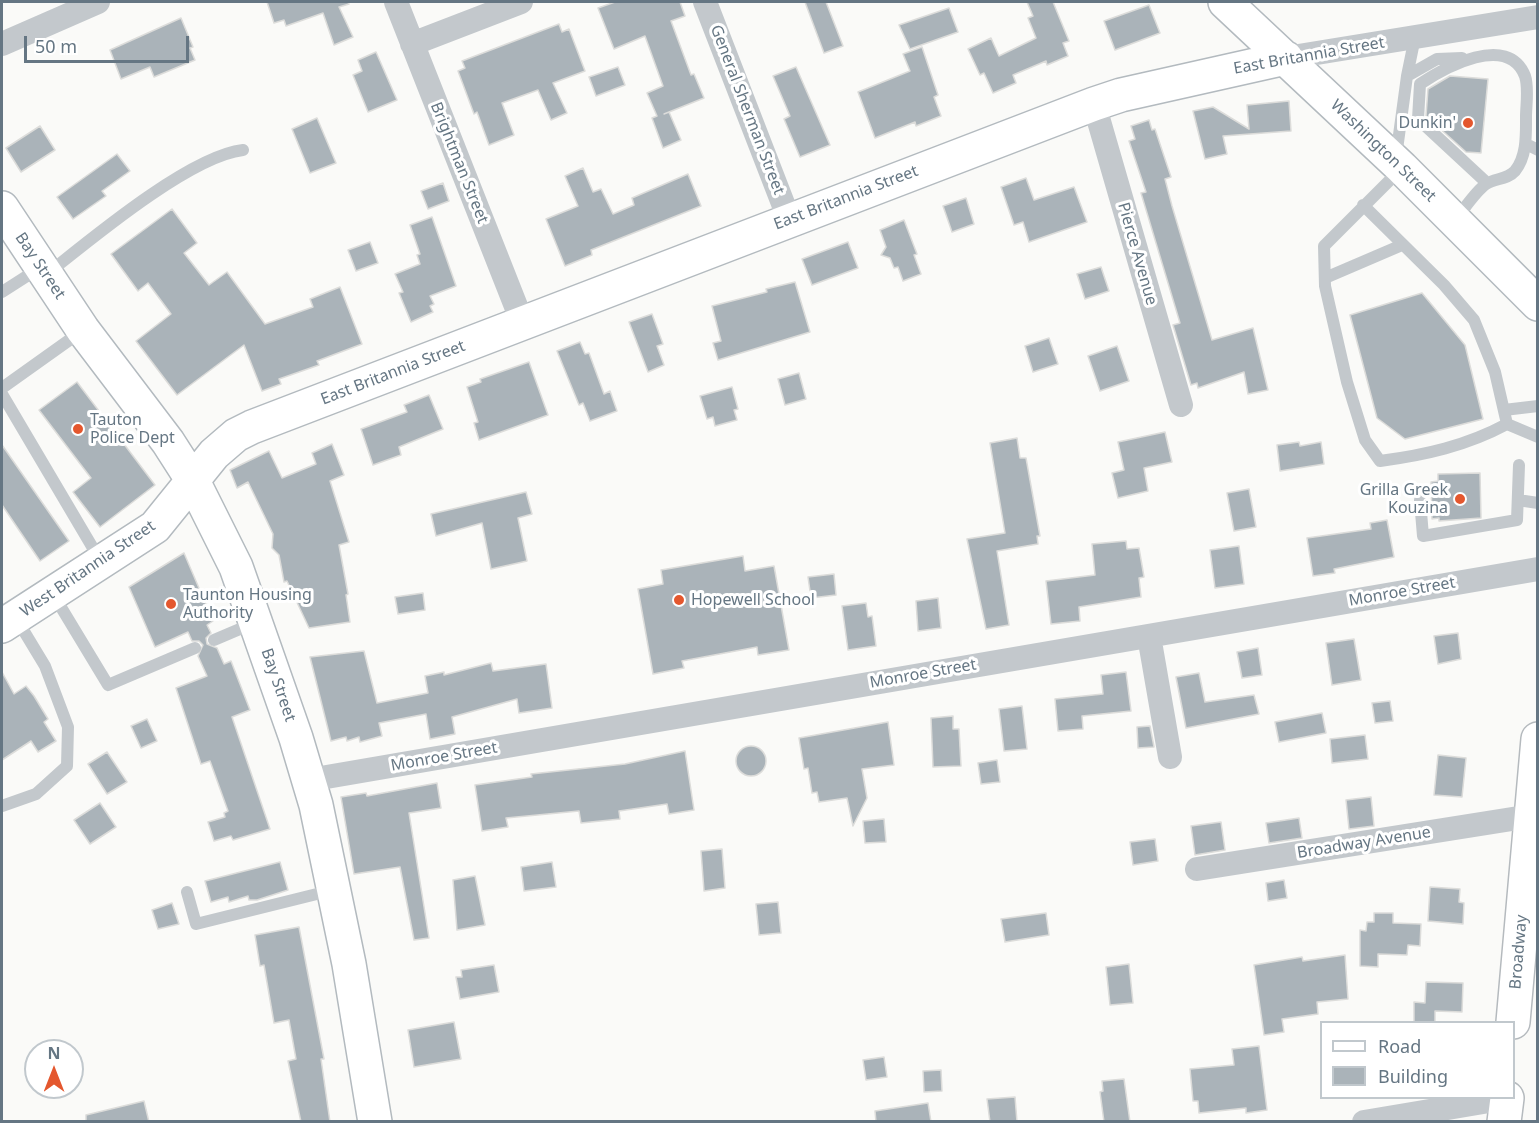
<!DOCTYPE html>
<style>
body{margin:0}
#map{position:relative;width:1539px;height:1123px;overflow:hidden;background:#fafaf8;font-family:"Noto Sans",sans-serif}
canvas{display:block}
.frame{position:absolute;inset:0;border:3px solid #657683;pointer-events:none}
.legend{position:absolute;left:1320px;top:1021px;width:195px;height:78px;box-sizing:border-box;background:#fff;border:2px solid #c1c8cd;margin:0;padding:8px 10px;list-style:none;font-size:18px;color:#657683}
.legend li{display:flex;align-items:center;gap:12px;height:30px}
.legend b{width:30px;border:2px solid #c1c8cd}
.north{position:absolute;left:24px;top:1039px;width:60px;height:60px;box-sizing:border-box;background:#fff;border:2px solid #c1c8cd;border-radius:50%;rotate:0deg;font-size:16px;font-weight:700;line-height:24px;text-align:center;color:#657683}
.north::after{content:'';display:block;margin:auto;width:21px;height:27px;background:#e4572e;clip-path:polygon(50% 0,100% 100%,50% 72%,0 100%)}
.scale{position:absolute;left:24px;top:36px;width:165px;height:27px;box-sizing:border-box;border:3px solid #657683;border-top:0;padding-left:8px;font-size:18px;line-height:21px;white-space:nowrap;color:#657683;-webkit-text-stroke:4px #fff;paint-order:stroke}
</style>
<div id="map">
<canvas width="1539" height="1123"></canvas>
<div class="frame"></div>
<ul class="legend">
<li><b style="height:8px;background:#fff"></b>Road</li>
<li><b style="height:16px;background:#aab3b9"></b>Building</li>
</ul>
<div class="north">N</div>
<div class="scale">50 m</div>
</div>
<script>
const c = document.querySelector('canvas').getContext('2d');
c.lineJoin = 'round';
function fill(path, color) { c.fillStyle = color; c.fill(path, 'evenodd'); }
function trace(path, color, width, dash) { c.strokeStyle = color; c.lineWidth = width; c.lineCap = dash ? 'butt' : 'round'; c.setLineDash(dash || []); c.stroke(path); }
function drawText(font, color, halo, rows, align = 'center') {
  c.font = font + ' "Noto Sans",sans-serif'; c.lineWidth = 6; c.setLineDash([]); c.textBaseline = 'middle'; c.strokeStyle = halo; c.fillStyle = color; for (const [text, x, y, turn = 0] of rows) {
    c.save(); c.translate(x, y); c.rotate((+turn || 0) * Math.PI / 180); c.textAlign = isNaN(turn) ? turn : align; if (halo) c.strokeText(text, 0, 0); c.fillText(text, 0, 0); c.restore();
  }
}
const building = new Path2D(`
 M267,2H348L349,4L339,7L353,37L334,45L323,13L286,26L284,20L274,23Z
 M615,2H680L685,16L671,21L691,75L694,74L704,98L664,114L669,112L681,140L663,148L652,118L657,116L647,93L663,86L645,36L614,49L598,8Z
 M805,2H826L843,46L824,53Z
 M1027,2H1053L1069,41L1063,43L1068,56L1047,65L1046,61L1013,75L1016,83L993,93L984,73L980,75L968,49L991,38L999,56L1036,38L1028,18L1033,16Z
 M1149,5L1160,33L1115,50L1104,21Z
 M949,8L958,32L910,49L899,25Z
 M181,18L193,47L190,48L195,60L154,77L150,67L121,79L110,50Z
 M559,24L562,32L569,29L585,71L553,83L567,113L551,120L538,90L502,103L514,135L489,145L477,112L474,114L458,71L465,68L462,61Z
 M922,47L938,95L934,97L941,116L916,126L915,122L875,138L858,92L910,71L903,54Z
 M376,52L397,100L368,112L353,75L362,71L358,60Z
 M618,67L625,85L596,96L589,77Z
 M796,67L830,145L800,157L784,119L790,116L773,76Z
 M1450,76L1488,79L1481,153L1466,152L1426,116L1428,89Z
 M1289,101L1291,131L1223,136L1227,154L1205,159L1193,111L1213,107L1249,129L1247,105Z
 M317,118L336,163L310,173L292,129Z
 M1149,120L1152,130L1155,129L1171,177L1165,179L1172,206L1212,340L1253,328L1268,390L1248,394L1244,372L1198,388L1197,383L1191,385L1173,325L1180,323L1141,193L1146,192L1129,141L1135,139L1131,126Z
 M40,126L55,150L21,172L6,148Z
 M117,154L130,171L102,191L106,196L73,219L57,197Z
 M583,168L593,192L601,189L613,214L634,205L632,198L688,174L701,206L591,250L592,255L565,266L546,219L578,206L565,176Z
 M1026,178L1034,200L1074,187L1087,222L1029,242L1023,222L1014,225L1001,187Z
 M443,183L449,201L428,209L421,191Z
 M966,198L974,224L952,232L943,206Z
 M172,209L197,243L184,253L209,285L227,272L265,324L313,307L310,299L340,287L362,344L317,361L319,365L279,379L281,384L262,391L244,345L177,395L136,341L171,314L148,283L138,291L111,254Z
 M432,217L456,286L430,296L434,304L430,306L433,312L411,322L399,293L403,292L395,274L420,264L417,255L420,254L410,225Z
 M904,220L917,254L914,255L921,274L903,281L898,267L894,268L890,258L881,255L886,247L880,230Z
 M370,242L378,263L356,271L348,250Z
 M848,242L858,268L812,285L802,259Z
 M1101,267L1109,291L1085,299L1077,274Z
 M795,282L810,332L718,360L713,343L721,341L712,306L767,292L766,289Z
 M1422,293L1465,345L1483,419L1405,439L1377,418L1350,315Z
 M652,314L663,344L657,346L664,365L648,372L629,322Z
 M1049,338L1058,364L1033,372L1025,346Z
 M580,342L585,354L589,353L604,394L610,391L617,411L590,421L583,403L579,405L557,351Z
 M1117,346L1129,381L1100,391L1088,356Z
 M529,362L548,415L479,440L474,423L478,422L467,387L481,382L480,379Z
 M799,373L806,399L785,405L778,379Z
 M77,382L155,485L100,527L73,492L91,478L39,410Z
 M732,387L738,409L734,410L737,420L715,426L713,417L707,419L700,396Z
 M429,395L443,429L399,447L401,455L373,465L361,429L407,412L404,405Z
 M1165,432L1172,462L1144,468L1148,491L1118,498L1112,473L1124,470L1118,442Z
 M1017,438L1020,458H1026L1040,536H1037L1038,544L997,551L1009,625L986,629L967,539L1005,533L990,443Z
 M1299,442L1300,446L1321,442L1324,464L1280,471L1277,445Z
 M332,444L344,475L330,481L349,542L339,545L348,594L346,595L350,622L309,628L287,581L284,582L279,555L272,548L273,534L248,482L237,488L230,470L269,451L282,478L316,464L312,453Z
 M2,445L69,541L40,561L2,505Z
 M1480,473L1481,518L1439,521V518L1432,519L1431,482L1438,481V474Z
 M1249,489L1256,527L1234,531L1227,493Z
 M526,492L532,514L518,518L527,561L491,569L482,523L436,536L431,514Z
 M1387,520L1394,557L1334,569L1335,573L1313,576L1307,538L1371,529L1370,523Z
 M1126,541L1127,549L1139,548L1144,577L1139,578L1141,597L1079,607L1080,621L1051,624L1046,581L1095,575L1092,544Z
 M1239,546L1244,584L1215,588L1210,550Z
 M184,553L213,621L207,625L211,633L206,638L207,644L217,648L224,664L231,661L250,710L232,717L270,829L233,840L231,836L214,841L208,822L225,817L224,813L228,811L210,761L201,764L176,688L207,676L198,656L203,645L199,641H192L188,632L155,647L129,587Z
 M743,556L745,571L774,566L789,650L758,655L757,647L682,661L684,668L653,674L638,589L663,584L661,570Z
 M834,574L836,595L811,598L808,577Z
 M423,593L425,610L398,614L395,597Z
 M938,598L941,628L918,631L916,601Z
 M866,603L868,617L872,616L876,646L848,650L842,606Z
 M1458,633L1461,659L1438,664L1434,636Z
 M1354,639L1361,680L1332,685L1326,643Z
 M1258,648L1262,675L1242,678L1237,652Z
 M364,651L377,703L428,693L425,676L444,672V675L491,663L493,671L546,664L552,708L519,713L517,699L452,717L455,734L430,739L426,714L379,723L382,736L360,742L359,737L347,741L346,737L331,741L310,657Z
 M2,672L14,694L26,686L34,696L48,719L44,722L56,741L38,752L31,741L2,760Z
 M1126,672L1131,711L1082,716L1083,729L1058,731L1055,699L1103,694L1101,675Z
 M1199,673L1205,702L1254,695L1259,714L1186,728L1176,677Z
 M1390,701L1393,721L1375,723L1372,703Z
 M1022,706L1027,749L1004,751L999,709Z
 M1322,713L1326,733L1279,742L1275,722Z
 M953,716V729H959L961,766L933,767L931,718Z
 M147,719L157,741L141,748L131,726Z
 M888,722L894,765L862,769L867,798L853,826L847,798L819,802L817,792L812,793L808,768L804,769L799,738Z
 M1150,726L1154,747L1138,748L1137,727Z
 M1365,735L1368,759L1332,763L1330,739Z
 M736 761a15 15 0 1 1 30 0a15 15 0 1 1-30 0Z
 M685,751L694,810L669,814L667,804L619,811L620,819L581,823L579,811L506,818L508,827L482,831L475,785L532,777L531,774L625,764Z
 M107,752L127,782L107,794L88,764Z
 M1438,755L1466,758L1462,797L1434,795Z
 M997,760L1000,782L981,784L978,763Z
 M437,783L441,808L409,813L429,938L414,940L400,867L354,874L341,797L366,793L367,796Z
 M1371,797L1374,826L1349,829L1346,800Z
 M100,803L116,827L90,844L74,820Z
 M1299,818L1302,838L1269,843L1266,823Z
 M884,819L886,842L865,843L863,821Z
 M1221,822L1225,850L1195,855L1191,826Z
 M1155,839L1158,861L1133,865L1130,842Z
 M722,849L725,888L704,891L701,851Z
 M280,862L288,890L257,900H249L248,896L229,902L228,897L211,902L205,881Z
 M552,862L556,887L524,891L521,867Z
 M475,876L485,925L457,930L453,880Z
 M1284,880L1287,898L1268,901L1266,883Z
 M1430,887L1460,889L1459,902L1464,903L1463,924L1428,921Z
 M778,902L781,933L759,935L756,904Z
 M172,903L179,924L158,929L152,910Z
 M1046,913L1049,935L1005,942L1001,919Z
 M1374,913H1393V923L1421,924L1420,946L1408,945L1407,955L1378,954V967L1360,966V930L1366,931L1367,922H1374Z
 M299,927L324,1059H321L330,1122H301L288,1061L296,1059L289,1020L274,1023L264,965L260,966L255,935Z
 M1345,955L1348,999L1317,1002L1318,1014L1282,1019L1284,1032L1264,1035L1254,965L1302,957L1303,961Z
 M1129,964L1133,1003L1110,1005L1106,967Z
 M494,965L499,992L460,999L456,977H462L461,970Z
 M1426,982L1463,983L1462,1012L1435,1011V1023H1414V1002L1425,1003Z
 M454,1022L461,1059L414,1067L408,1030Z
 M1259,1046L1267,1110L1246,1113V1108L1199,1113L1198,1101H1193L1190,1069L1234,1065L1232,1049Z
 M884,1057L887,1077L866,1080L863,1060Z
 M941,1070L942,1091L924,1092L923,1071Z
 M1124,1079L1130,1122H1104L1100,1092L1103,1091L1102,1081Z
 M1015,1097L1017,1122H990L987,1099Z
 M144,1101L149,1122H86V1115Z
 M928,1103L931,1122H876L875,1111Z`);
const lane = new Path2D(`
 M1407,76L1437,59L1462,58
 M1526,144L1538,150
 M1396,157L1407,76L1415,37
 M1401,169L1324,246L1325,286L1347,382L1365,440L1380,461C1425,455 1466,446 1507,424L1538,437
 M1363,205L1444,285L1474,320L1495,372L1507,424
 M1456,219C1465,208 1475,192 1486,184C1495,178 1507,180 1515,171C1527,156 1526,135 1526,117C1526,105 1529,88 1525,76C1508,32 1444,68 1420,84L1418,119L1487,183
 M47,274C91,239 190,156 243,150
 M1325,278L1402,245
 M2,292L41,267
 M2,388L82,331
 M2,394L100,560
 M1504,410L1538,406
 M1420,500L1423,536L1517,520L1519,465
 M1518,500L1538,503
 M53,594L108,685L195,648
 M214,640L254,623
 M2,806L36,794L67,766L68,727L45,666L16,618
 M187,892L196,924L333,890`);
const street = new Path2D(`
 M396,2L523,324
 M705,2L789,219
 M2,44L98,2
 M412,44L521,2
 M1286,58L1538,17
 M1094,104L1181,405
 M1149,636L1170,757
 M309,780L1538,569
 M1197,869L1531,816
 M1364,1122L1507,1098`);
const secondary = new Path2D(`
 M1225,2L1402,168L1538,304
 M2,208L83,330L168,442L193,481L236,567L296,738L316,805L349,964L375,1122
 M2,626L155,527L214,454L236,435L252,427L1094,104L1121,95L1286,58`);
const primary = new Path2D(`
 M1513,1022L1538,739
 M1504,1122L1507,1098`);
const markers = [
 [1468,123,6,"#e4572e"],
 [78,429,6,"#e4572e"],
 [1460,499,6,"#e4572e"],
 [679,600,6,"#e4572e"],
 [171,604,6,"#e4572e"]
];
const streetNames = [
 ["East Britannia Street",1309,56,-10],
 ["General Sherman Street",747,110,69],
 ["Washington Street",1383,151,44],
 ["Brightman Street",459,163,68],
 ["East Britannia Street",846,198,-21],
 ["Pierce Avenue",1137,254,74],
 ["Bay Street",40,266,56],
 ["East Britannia Street",393,373,-21],
 ["West Britannia Street",88,569,-34],
 ["Monroe Street",1402,592,-10],
 ["Monroe Street",923,674,-10],
 ["Bay Street",278,685,71],
 ["Monroe Street",444,757,-10],
 ["Broadway Avenue",1364,843,-9],
 ["Broadway",1519,952,-85]
];
const poiNames = [
 ["Dunkin'",1456,123,"right"],
 ["Tauton",90,420],
 ["Police Dept",90,438],
 ["Grilla Greek",1448,490,"right"],
 ["Kouzina",1448,508,"right"],
 ["Taunton Housing",183,595],
 ["Authority",183,613],
 ["Hopewell School",691,600]
];
fill(building, '#aab3b9');
trace(building, '#dcdcda', 1.5);
trace(secondary, '#b3babf', 36);
trace(primary, '#b5babe', 36);
trace(lane, '#c3c8cc', 12);
trace(street, '#c3c8cc', 24);
trace(secondary, '#fff', 33);
trace(primary, '#fff', 33);
for (const [x, y, r, color] of markers) { const dot = new Path2D(); dot.arc(x, y, r, 0, 2 * Math.PI); c.fillStyle = color; c.fill(dot); trace(dot, '#fff', 2); }
drawText('16px', '#657683', '#fff', streetNames);
drawText('16px', '#657683', '#fff', poiNames, 'left');
</script>
